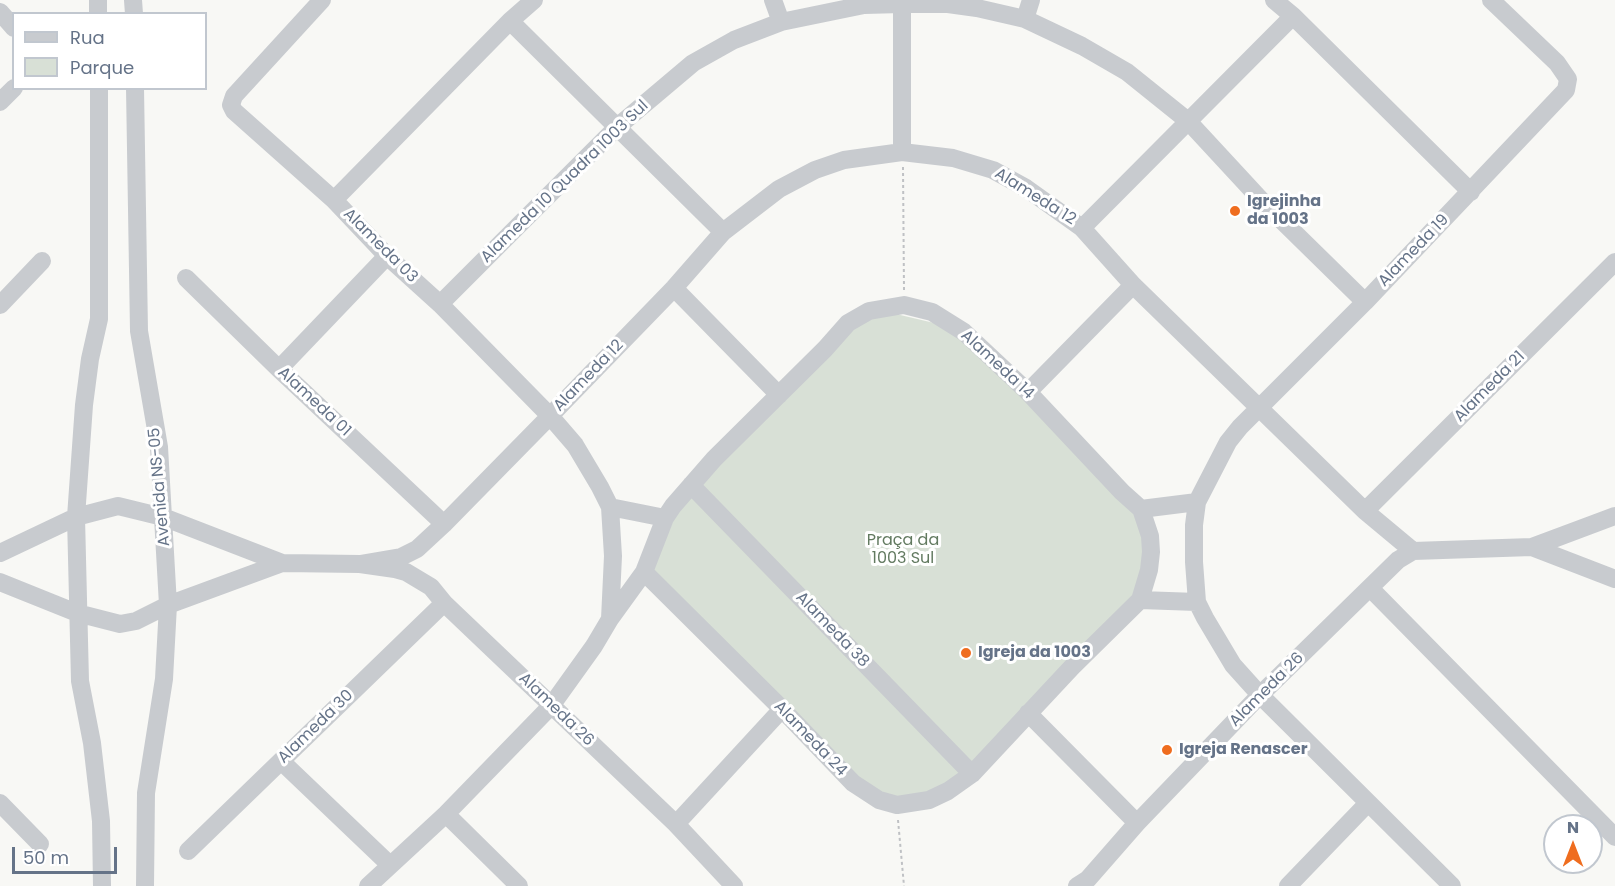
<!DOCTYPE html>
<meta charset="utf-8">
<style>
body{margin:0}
#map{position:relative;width:1615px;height:886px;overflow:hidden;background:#f8f8f5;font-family:Poppins,sans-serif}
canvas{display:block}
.legend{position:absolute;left:12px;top:12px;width:195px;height:78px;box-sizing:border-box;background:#fff;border:2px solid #c1c7cf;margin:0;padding:8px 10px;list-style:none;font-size:18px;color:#657388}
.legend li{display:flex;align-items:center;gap:12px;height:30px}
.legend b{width:30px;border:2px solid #c1c7cf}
.north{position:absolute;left:1543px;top:814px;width:60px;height:60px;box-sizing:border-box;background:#fff;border:2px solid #c1c7cf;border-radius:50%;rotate:0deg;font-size:16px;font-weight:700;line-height:24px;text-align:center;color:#657388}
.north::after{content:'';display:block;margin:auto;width:21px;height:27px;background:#ef6d1f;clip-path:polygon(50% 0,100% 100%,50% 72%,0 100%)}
.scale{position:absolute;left:12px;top:847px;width:105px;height:27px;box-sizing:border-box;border:3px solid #657388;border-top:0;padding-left:8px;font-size:18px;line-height:21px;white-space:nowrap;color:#657388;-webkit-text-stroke:4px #fff;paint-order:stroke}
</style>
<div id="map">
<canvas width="1615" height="886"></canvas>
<ul class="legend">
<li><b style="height:8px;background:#c8cbcf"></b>Rua</li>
<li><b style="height:16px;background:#d8e0d6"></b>Parque</li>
</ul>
<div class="north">N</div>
<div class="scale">50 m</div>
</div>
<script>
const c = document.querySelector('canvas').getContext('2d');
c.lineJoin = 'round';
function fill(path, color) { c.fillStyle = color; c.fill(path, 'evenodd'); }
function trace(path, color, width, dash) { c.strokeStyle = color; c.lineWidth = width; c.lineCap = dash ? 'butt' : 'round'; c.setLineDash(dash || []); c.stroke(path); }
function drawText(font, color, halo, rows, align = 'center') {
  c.font = font + ' Poppins,sans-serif'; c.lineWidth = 6; c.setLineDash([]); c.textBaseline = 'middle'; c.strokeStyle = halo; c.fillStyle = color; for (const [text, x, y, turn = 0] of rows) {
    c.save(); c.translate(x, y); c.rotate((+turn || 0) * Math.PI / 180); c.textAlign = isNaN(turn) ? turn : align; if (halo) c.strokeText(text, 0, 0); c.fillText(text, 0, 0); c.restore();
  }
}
const green = new Path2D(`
 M879,310L964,330L1142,511L1151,552L1140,600L963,781L897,805L837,768L644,572L665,518L838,335Z`);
const path = new Path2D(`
 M903,167L904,290
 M898,820L904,886`);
const minor = new Path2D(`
 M98,0V14
 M133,0L134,14
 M322,0L234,96L231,105L234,111L334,200L387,256L440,304L550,416L575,445L600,487L610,507L613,556L610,619L594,646L551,706L446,814L368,886
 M773,0L781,22
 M1274,0L1293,16L1471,192
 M902,4V152
 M0,12L14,28
 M1025,19L1031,0
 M510,21L723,232
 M99,88V319L90,359L84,405L76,517L80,681L92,743L101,821L102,886
 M135,88L139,331L159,447L168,605L164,679L146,793L145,886
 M0,102L14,88
 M334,200L510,21L534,0
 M1082,228L1293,16
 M186,278L279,369L444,524
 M674,288L779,395
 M440,304L616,128L693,63L734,40L781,22L864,5L902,4H948L977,8L1025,19L1082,46L1127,72L1188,121L1262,201L1365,302
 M0,305L42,261
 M279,369L387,256
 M1028,392L1133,285
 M691,485L972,774
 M610,507L665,518
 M1141,509L1197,502
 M1365,511L1615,262
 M1532,547L1615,579
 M0,553L76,517L118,506L163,517L282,563
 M360,564L401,557L417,549L444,524L550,416L674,288L723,232L779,189L815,170L844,160L902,152L953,158L993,170L1026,188L1082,228L1133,285L1365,511L1413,551
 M0,582L77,613L120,624L136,621L168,605L282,563L360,564L395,569L406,572L431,587L444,603L676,824L734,886
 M1370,588L1615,837
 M1140,600L1197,602
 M610,619L644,572L665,518L673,506L714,459L825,349L848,323L869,311L904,305L932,312L964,332L1028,392L1122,492L1141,509L1150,536L1151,552L1149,570L1140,600L1072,667L972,774L948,791L929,800L897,805L879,800L853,783L782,709L644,572
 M1028,713L1137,823
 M281,761L390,865
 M0,803L40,844
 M446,814L519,886
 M676,824L782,709
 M188,851L444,603
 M1077,886L1088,879L1137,823L1260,695L1398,560L1413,551L1532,547L1615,516
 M1288,886L1368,803
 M1452,886L1260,695L1233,665L1205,618L1197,602L1194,562V525L1197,502L1228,442L1240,427L1365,302L1566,90L1568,79L1557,63L1491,0`);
const markers = [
 [1235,211,6,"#ef6d1f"],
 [966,653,6,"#ef6d1f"],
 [1167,750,6,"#ef6d1f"]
];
const streetNames = [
 ["Alameda 10 Quadra 1003 Sul",565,182,-44],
 ["Alameda 12",1035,197,32],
 ["Alameda 03",380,246,45],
 ["Alameda 19",1414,251,-46],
 ["Alameda 14",997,365,43],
 ["Alameda 12",589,376,-46],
 ["Alameda 21",1490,387,-45],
 ["Alameda 01",314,402,43],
 ["Avenida NS-05",160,487,-95],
 ["Alameda 38",832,630,46],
 ["Alameda 26",1267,690,-45],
 ["Alameda 26",556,710,44],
 ["Alameda 30",316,727,-44],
 ["Alameda 24",810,739,46]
];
const poiNames = [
 ["Igrejinha",1247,202],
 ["da 1003",1247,220],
 ["Igreja da 1003",978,653],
 ["Igreja Renascer",1179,750]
];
const parkNames = [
 ["Praça da",903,541],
 ["1003 Sul",903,559]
];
fill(green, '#d8e0d6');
trace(path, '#bfc1c4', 2, [3, 3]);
trace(minor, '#c8cbcf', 18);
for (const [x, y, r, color] of markers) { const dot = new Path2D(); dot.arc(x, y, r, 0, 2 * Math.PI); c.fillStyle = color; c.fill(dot); trace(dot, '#fff', 2); }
drawText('16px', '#657388', '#fff', streetNames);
drawText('bold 16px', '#657388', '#fff', poiNames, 'left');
drawText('16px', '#627a60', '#fff', parkNames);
</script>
